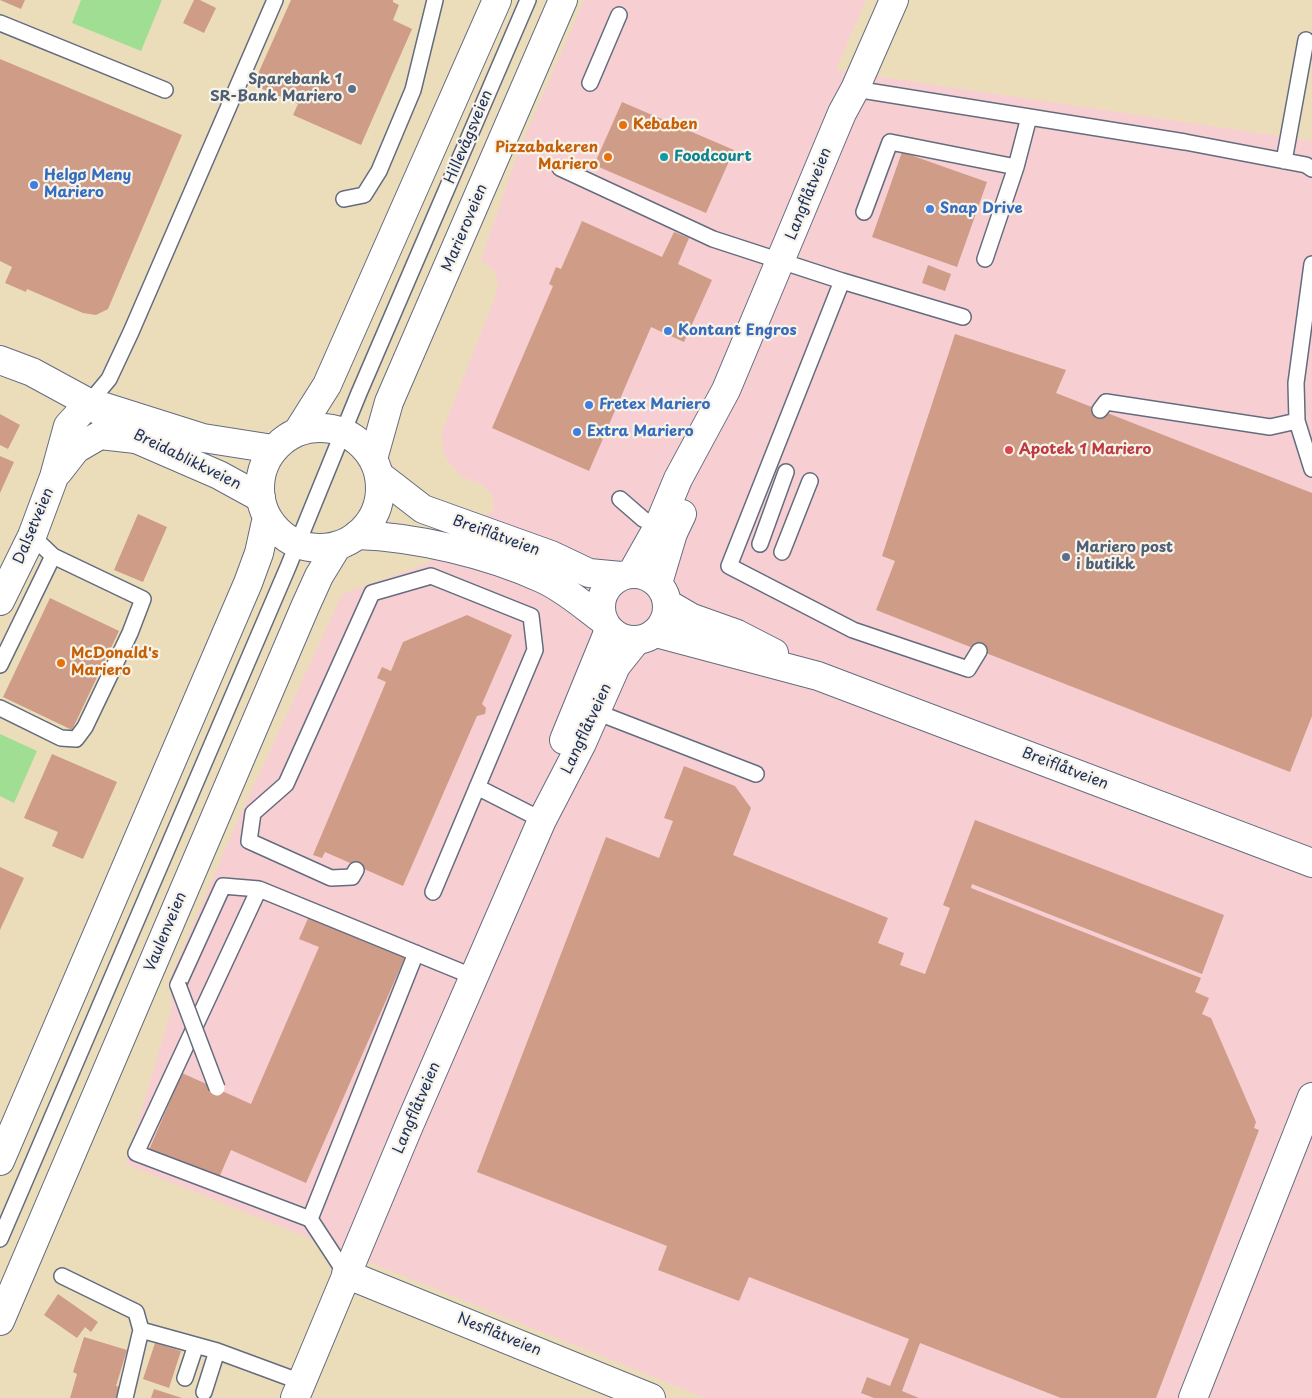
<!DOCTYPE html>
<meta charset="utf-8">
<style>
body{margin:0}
canvas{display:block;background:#ecddba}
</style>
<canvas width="1312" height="1398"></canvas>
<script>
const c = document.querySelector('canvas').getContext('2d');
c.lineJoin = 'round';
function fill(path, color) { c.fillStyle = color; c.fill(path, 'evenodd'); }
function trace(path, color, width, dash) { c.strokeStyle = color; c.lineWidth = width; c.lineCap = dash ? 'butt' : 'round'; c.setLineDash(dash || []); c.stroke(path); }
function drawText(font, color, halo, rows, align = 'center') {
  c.font = font + ' "Playpen Sans",sans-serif'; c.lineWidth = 4.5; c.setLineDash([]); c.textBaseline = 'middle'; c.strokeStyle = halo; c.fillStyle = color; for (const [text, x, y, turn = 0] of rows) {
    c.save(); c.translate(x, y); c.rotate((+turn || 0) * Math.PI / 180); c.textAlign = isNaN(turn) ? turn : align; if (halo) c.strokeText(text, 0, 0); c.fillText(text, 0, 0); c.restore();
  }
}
const built = new Path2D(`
 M584,0H866L836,70L1312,141V1398H705L126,1164L172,1007L169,981L228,842L342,594L426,564L494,509L492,495L482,485L460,476L445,457L441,434L495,297L498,284L494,271L481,260L518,152Z`);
const green = new Path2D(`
 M81,0H162L141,51L72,23Z
 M0,734L37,751L14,803L0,796Z`);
const building = new Path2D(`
 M0,0H25L21,9Z
 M194,0H200L216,8L204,33L183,23Z
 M291,0H393V2L399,5L393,20L412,29L361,145L293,115L298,104L253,85Z
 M0,59L182,135L108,309L96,315L83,313L27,289L26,292L5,283L12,267L0,261Z
 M622,102L734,150L706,213L594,165Z
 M902,152L987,182L957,267L872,237Z
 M582,221L662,257L674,232L689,238L678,264L712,280L684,342L651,327L589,471L492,428L553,286L549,284L556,267L561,269Z
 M928,265L951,274L945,291L922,283Z
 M955,334L1066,370L1056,393L1312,493V716L1290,772L876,610L895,561L882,556Z
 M0,414L20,425L8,449L0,445Z
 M0,456L14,462L0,493Z
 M138,514L167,527L143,582L114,570Z
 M50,598L119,631L72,730L3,697Z
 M467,615L512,635L482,704L486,708L485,714L477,716L403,886L325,852L322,858L313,855L386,682L377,678L382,667L391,671L403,642Z
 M52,754L117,782L83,859L52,846L58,832L24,818Z
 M684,766L735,786L751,808L733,855L888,918L878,943L904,953L900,965L925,974L950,908L943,905L975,820L1224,915L1202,974L972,884L971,888L1201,978L1195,992L1209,998L1202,1014L1211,1018L1256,1122L1254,1128L1259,1130L1156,1398H1061L920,1343L902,1391L919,1398H874L861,1393L867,1377L890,1386L909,1339L749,1277L739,1301L658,1270L667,1246L477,1172L606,837L659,858L673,821L664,818Z
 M0,867L24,878L0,930Z
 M309,916L405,957L306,1183L231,1150L218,1180L149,1150L182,1073L251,1104L319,947L299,939Z
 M58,1294L98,1322L91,1332L85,1327L77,1338L44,1315Z
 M84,1337L127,1350L116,1386L120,1387L117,1398H70L77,1374L73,1372Z
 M155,1343L181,1351L169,1388L143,1379Z
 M154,1389L182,1398H151Z`);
const lane = new Path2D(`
 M0,23L165,90
 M590,83L619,15
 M855,89L1185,142L1306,165L1312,169
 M1284,161L1306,40
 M560,168L713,239L842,281L963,317
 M344,199L364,195L379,171L413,90L435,0
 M864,212L890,142L1016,167
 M985,259L1016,167L1029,117
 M1312,264L1296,383L1297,421L1312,469
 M842,281L729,566L853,630L968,669L979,651
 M89,403L109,379L131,332L275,0
 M1100,410L1106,402L1270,427L1297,421
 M620,499L643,519L665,530
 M760,544L786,472
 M782,552L810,481
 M0,665L53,556
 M0,708L61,738L76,739L85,727L130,633L143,599L53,556L32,536
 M591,710L756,774
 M477,787L542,820
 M356,870L352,877L331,878L249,841L253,813L286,784L372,593L431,576L531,616L535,650L433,892
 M178,985L223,886L259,889
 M310,1219L416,953
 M0,1239L288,567L359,393L528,0
 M346,1274L310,1219L136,1153L259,889L474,977
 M62,1276L136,1312L141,1330
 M141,1330L217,1351L301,1382
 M185,1378L196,1345
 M204,1392L217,1351
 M125,1398L141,1330`);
const street = new Path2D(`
 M58,472L76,449L100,435L136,439
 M0,601L32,536L54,477L68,426L89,403
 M564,740L609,630
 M346,1274L651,1398
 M295,1398L408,1128L542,820L582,743L616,666L636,641
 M1193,1398L1312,1097`);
const secondary = new Path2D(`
 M0,360L32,372L89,403L136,439L219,475L261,498
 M105,407L203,438L273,449
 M379,475L423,509L551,555L589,573L621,576
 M357,535C416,537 489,554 543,579C565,589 584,606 603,620
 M632,573L658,527L678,479L726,390L842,113L855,89L894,0
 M601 607a33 33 0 1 1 66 0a33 33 0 1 1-66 0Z
 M658,583L673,533L682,514
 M668,604L692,618L737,634L774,653
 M656,633L818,676L1312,863`);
const primary = new Path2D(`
 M260 488a60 60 0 1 1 120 0a60 60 0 1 1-120 0Z
 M298,431L327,385L497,0
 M373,459L389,402L563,0
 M0,1161L248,583L259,553L267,517
 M0,1321L305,607L319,576L338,545`);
const laneBridge = new Path2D(`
 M178,985L217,1088`);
const markers = [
 [352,89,5,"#5c6f8a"],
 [623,125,5,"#e8710a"],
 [608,157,5,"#e8710a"],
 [664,157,5,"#0f9aa8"],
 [34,185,5,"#3f7fe0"],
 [930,209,5,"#3f7fe0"],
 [668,331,5,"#3f7fe0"],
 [589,405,5,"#3f7fe0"],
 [577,432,5,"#3f7fe0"],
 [1009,450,5,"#e0444e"],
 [1066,557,5,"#5c6f8a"],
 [61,663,5,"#e8710a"]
];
const serviceNames = [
 ["Sparebank 1",342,80],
 ["SR-Bank Mariero",342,97],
 ["Mariero post",1076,548,"left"],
 ["i butikk",1076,565,"left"]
];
const foodNames = [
 ["Kebaben",633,125],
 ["Pizzabakeren",598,148,"right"],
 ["Mariero",598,165,"right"],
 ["McDonald's",71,654],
 ["Mariero",71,671]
];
const streetNames = [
 ["Hillevågsveien",469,137,-67],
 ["Langflåtveien",809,194,-68],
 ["Marieroveien",465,228,-67],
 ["Breidablikkveien",187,460,26],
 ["Dalsetveien",34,526,-67],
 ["Breiflåtveien",496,536,20],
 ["Langflåtveien",587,729,-65],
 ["Breiflåtveien",1065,769,21],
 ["Vaulenveien",166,932,-67],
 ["Langflåtveien",417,1108,-67],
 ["Nesflåtveien",499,1335,22]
];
const cultureNames = [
 ["Foodcourt",674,157]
];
const shopNames = [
 ["Helgø Meny",44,176],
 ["Mariero",44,193],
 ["Snap Drive",940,209],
 ["Kontant Engros",678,331],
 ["Fretex Mariero",599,405],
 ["Extra Mariero",587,432]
];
const healthNames = [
 ["Apotek 1 Mariero",1019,450]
];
fill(built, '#f7cfd3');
fill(green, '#9fde93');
fill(building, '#cf9c87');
trace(lane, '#646c7e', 18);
trace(street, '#646c7e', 30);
trace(secondary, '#646c7e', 30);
trace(primary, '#646c7e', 30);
trace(lane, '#fff', 15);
trace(street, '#fff', 28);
trace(secondary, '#fff', 28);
trace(primary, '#fff', 28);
trace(laneBridge, '#646c7e', 18, []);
trace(laneBridge, '#fff', 15);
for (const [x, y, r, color] of markers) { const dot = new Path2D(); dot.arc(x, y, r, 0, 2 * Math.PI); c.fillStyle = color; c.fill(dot); trace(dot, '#f7f3e8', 2); }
drawText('bold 15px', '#4e5e75', '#f7f3e8', serviceNames, 'right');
drawText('bold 15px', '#c56008', '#f7f3e8', foodNames, 'left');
drawText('15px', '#1b2f5e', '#f7f3e8', streetNames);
drawText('bold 15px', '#0d838f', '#f7f3e8', cultureNames, 'left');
drawText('bold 15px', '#366cbe', '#f7f3e8', shopNames, 'left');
drawText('bold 15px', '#be3a42', '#f7f3e8', healthNames, 'left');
</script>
